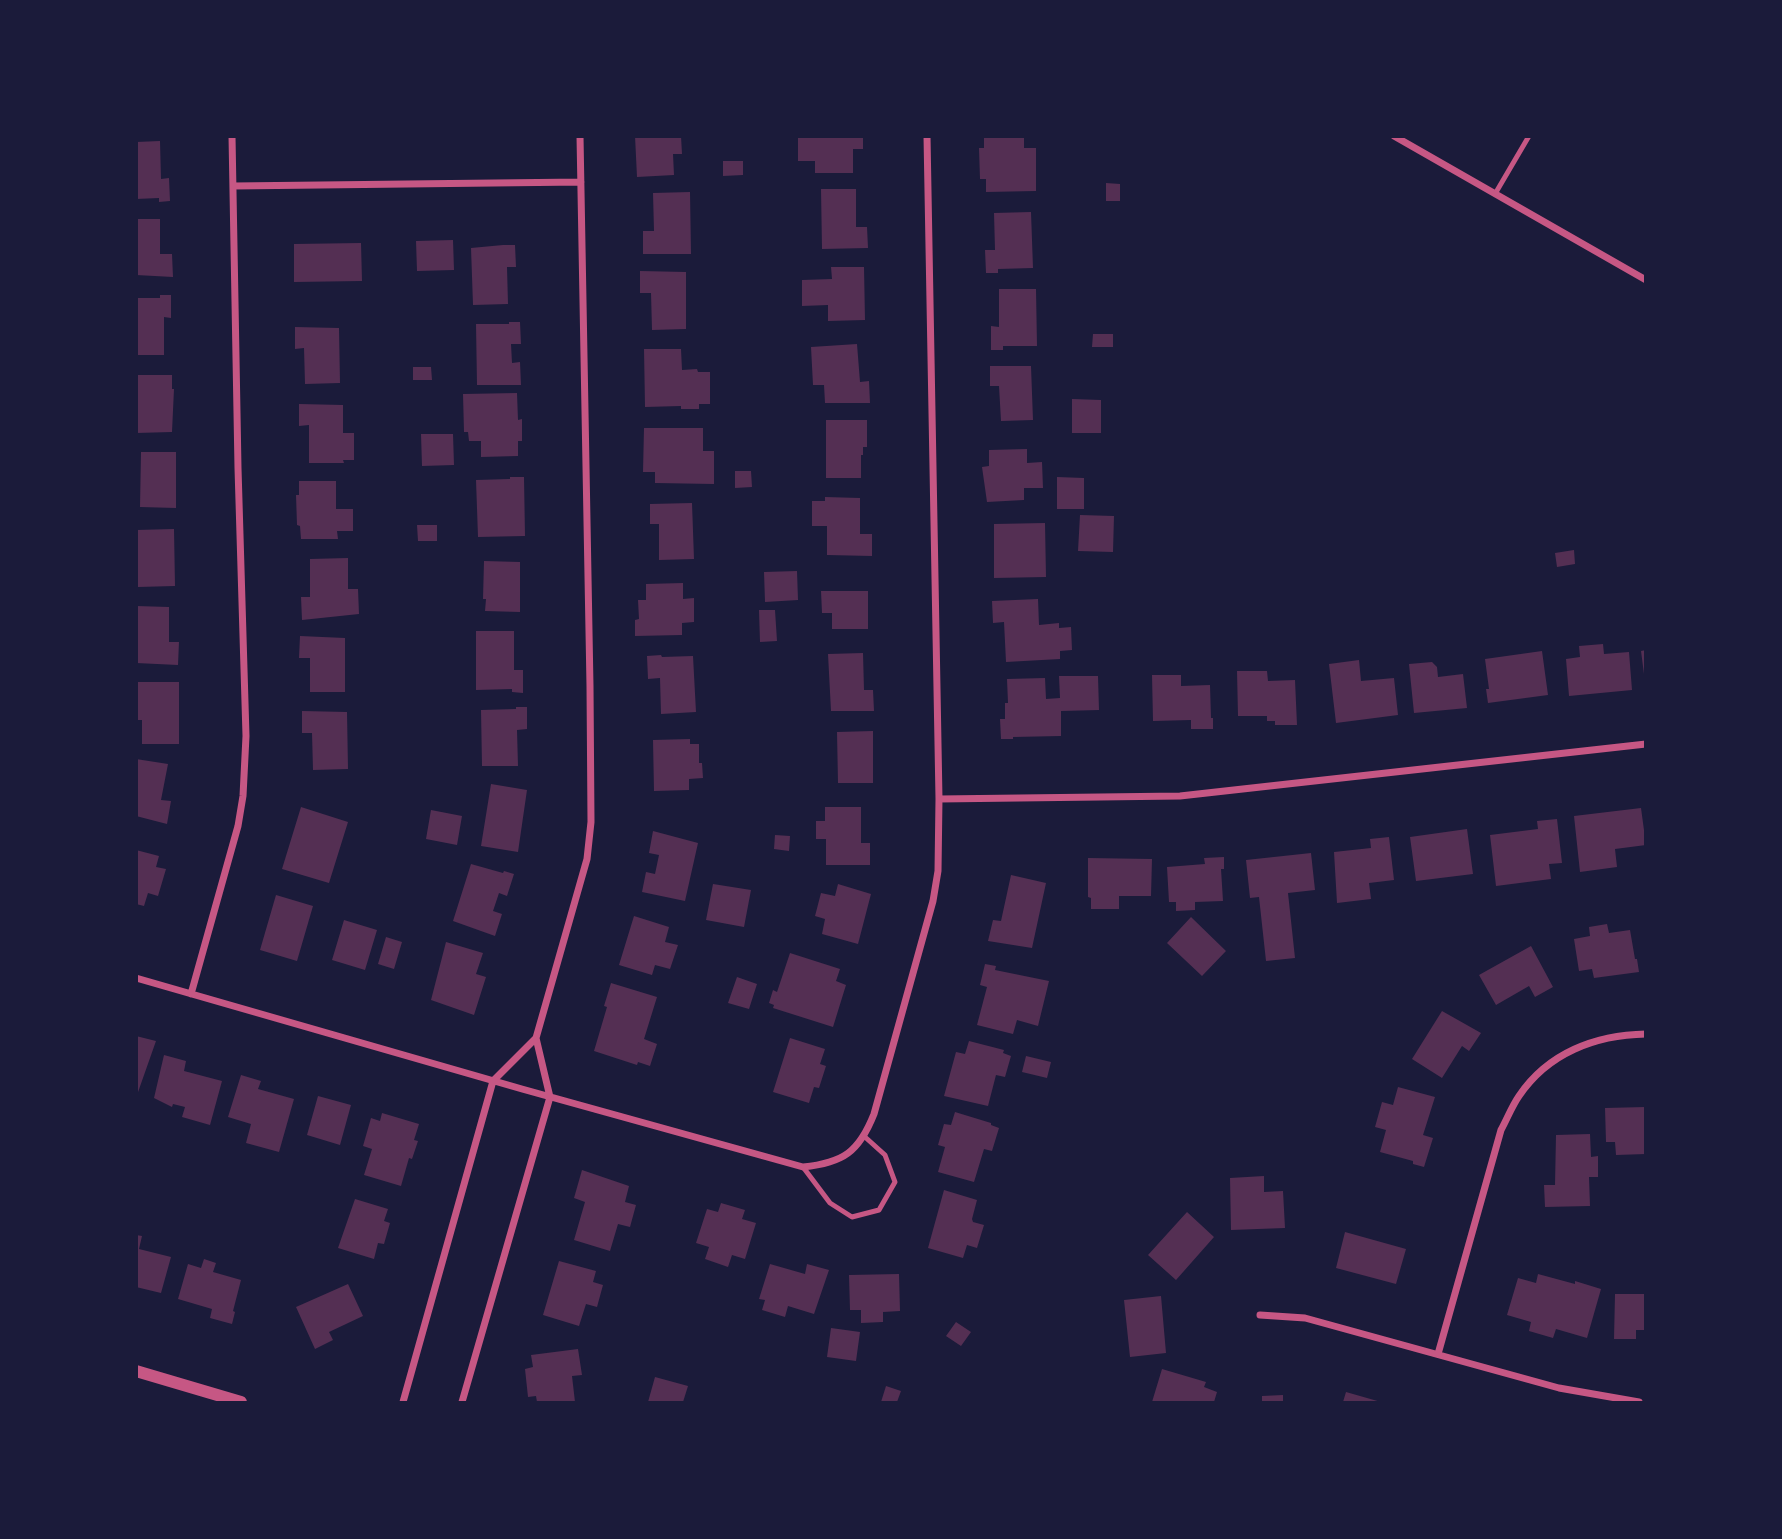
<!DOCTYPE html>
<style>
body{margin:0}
#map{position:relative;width:1782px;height:1539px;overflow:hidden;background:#1b1b3a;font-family:"Zilla Slab",serif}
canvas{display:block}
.frame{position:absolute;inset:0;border:138px solid #1b1b3a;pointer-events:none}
</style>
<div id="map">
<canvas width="1782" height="1539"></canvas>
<div class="frame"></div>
</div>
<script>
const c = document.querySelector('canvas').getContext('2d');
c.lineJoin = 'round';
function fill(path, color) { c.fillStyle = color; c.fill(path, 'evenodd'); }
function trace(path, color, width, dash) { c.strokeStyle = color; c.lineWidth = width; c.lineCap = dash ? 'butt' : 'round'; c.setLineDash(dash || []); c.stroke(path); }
const building = new Path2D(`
 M635,136H681L682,154H673L674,175L637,177Z
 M798,136H863V149H853V173H815V161H798Z
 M1024,137V148H1036V191L986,192V179H980L979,148H984V138Z
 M160,141L161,179L169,178L170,201L159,202V198L136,199V142Z
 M723,161H743V175L723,176Z
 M1106,183L1120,184V201H1106Z
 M821,189H856V227H867L868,248L822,249Z
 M690,192L691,254H643V231H654L653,193Z
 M1031,212L1033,268L998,269V273H986L985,250H995L994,213Z
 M136,219H160V254H172L173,277L136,275Z
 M453,240L454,270L417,271L416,241Z
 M361,243L362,281L294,282V244Z
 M503,245H515L516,267H507L508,304L473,305L471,248Z
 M831,267H864L865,320L828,321V305L802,306V280L832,279Z
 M640,271L686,272V329L652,330L651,293H640Z
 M999,289H1036L1037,346H1003V350H991V326L999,327Z
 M160,295H171V318L164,317V355H136V298H160Z
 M509,322H520L521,344H511L512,363L520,362L521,385H477L476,324H509Z
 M295,327L339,328L340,383L305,384L304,348L295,349Z
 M1093,334H1113V347H1092Z
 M857,344L860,382L869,381L870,403H825L824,385H813L811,347Z
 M644,349H681L682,370L697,369L698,372H710V404H699V409H681V406L645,407Z
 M990,366H1031L1033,420L1001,421L999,386H990Z
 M413,367H431L432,380H413Z
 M136,375H172V389H174L172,432L136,433Z
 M517,393L518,420L522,419V441H518V456L481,457V441H469L468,432H464L463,394Z
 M1072,399L1101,400V433H1072Z
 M299,404L343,405V433H354V460H343L344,463H309V425L299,426Z
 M826,420H867V447H863V455H861V478H826Z
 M644,428H703V451H714V484L655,483V472H643Z
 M421,434H453L454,465L422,466Z
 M1027,449V463L1042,462L1043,488H1024V500L987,502L982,467L989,466V450Z
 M141,452H176V508L140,507Z
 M735,471H751L752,487L735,488Z
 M510,477H524L525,536L478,537L476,480L510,479Z
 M1057,477L1084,478V509H1057Z
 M299,481H336V509H353V531H337L338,539H301L300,526L297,525L296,495H299Z
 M825,497L860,498V534H872V556L827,555V526H812V501H825Z
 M692,503L694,559L659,560V524H650V504Z
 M1080,515L1114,516L1113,552L1078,551Z
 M1045,523L1046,577L994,578V524Z
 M417,525H437V541H418Z
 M174,529L175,586L138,587L136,530Z
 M1574,550L1575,564L1557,567L1555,553Z
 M348,558V589H358L359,614L302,620L301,597H310V559Z
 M484,561L520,562V612L485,611L486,599H483Z
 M797,571L798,600L765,602L764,572Z
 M683,583V599L694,598V622L682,623V635L635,636V620L639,619L638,600H646V584Z
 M821,591H868V629H832V613H822Z
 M1038,599L1039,625L1059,623V628L1071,627L1072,650L1060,651V659L1006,662L1004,622L993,623L992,601Z
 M136,606L169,607V642H179L178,665L136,663Z
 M759,610H775L777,641L760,642Z
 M476,631H514V670H523V693L512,692V689L476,690Z
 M300,636L345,638V692H310V658H299Z
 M1603,644L1604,654L1629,652L1632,690L1569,696L1566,659L1580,657L1579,646Z
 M1646,650V674H1644L1641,651Z
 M1542,651L1548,695L1488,703L1486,689H1489L1485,659Z
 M863,653L864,690H873L874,711H831L828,654Z
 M661,655L662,657L693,656L696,712L661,714L660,678L648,679L647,656Z
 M1359,660L1361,681L1394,678L1398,715L1336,723L1329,664Z
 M1432,662L1437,667L1438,677L1463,674L1467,708L1414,713L1409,664Z
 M1237,671H1267L1268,681L1295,680L1297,725H1275V721H1267V716H1238Z
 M1152,675H1181V686L1210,685L1211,718H1213V729H1191V720L1153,721Z
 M1059,676H1098L1099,710L1061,711V736L1013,737V739H1001L1000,719H1005V703H1008L1007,679L1045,678L1046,699L1060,698Z
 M136,682H179V744H142V720H136Z
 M516,707H527V729L517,730L518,766H482L481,710L516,709Z
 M302,711L347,712L348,769L313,770L312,733H302Z
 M873,731V783H838L837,732Z
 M690,739V744H699V763H702L703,778L689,779V790L654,791L653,740Z
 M136,759L168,764L161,800L171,801L167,824L136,816Z
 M491,784L527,790L518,852L481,846Z
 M301,807L348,822L329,883L282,869Z
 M825,807H861V843H870V865H826V839H816V821H825Z
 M1641,808L1646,845L1615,849L1617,867L1580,872L1574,816Z
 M431,810L462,816L457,845L426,839Z
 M1557,819L1562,863L1549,864L1551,879L1496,886L1490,835L1538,829L1537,821Z
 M1467,829L1473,874L1416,881L1410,837Z
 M653,831L698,843L685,901L642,892L646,872L655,874L659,855L649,853Z
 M775,835L790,836L789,851L774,849Z
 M1389,837L1394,880L1369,883L1371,899L1337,903L1334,852L1371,848L1370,839Z
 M136,850L159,856L156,867L166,869L158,896L148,893L144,906L136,904Z
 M1311,853L1315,890L1288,893L1295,958L1266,961L1259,897L1250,898L1246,860Z
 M1224,857V869H1221L1223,901L1195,902V910L1176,911V902H1169L1167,867L1205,864L1204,858Z
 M1088,858L1152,859L1151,896H1119V909H1091V898L1088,897Z
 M471,864L503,873L504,871L514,874L507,896L499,893L493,911L502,914L495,936L453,921Z
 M1011,875L1046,883L1032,948L988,941L993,920L1001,921Z
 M713,884L751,890L744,927L706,920Z
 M838,884L871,894L858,944L822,934L825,919L815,916L821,893L835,896Z
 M276,895L313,906L297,961L260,950Z
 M634,916L669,927L665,942L678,945L670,969L655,965L652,975L619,965Z
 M1191,917L1226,951L1202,976L1167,943Z
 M344,920L377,930L365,970L332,960Z
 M1607,924L1609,933L1630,930L1635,959H1637L1639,972L1594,978L1592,969L1579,971L1574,939L1590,936L1589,927Z
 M386,937L402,942L394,969L378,964Z
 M446,942L483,953L476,974L486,977L474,1015L431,1000Z
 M1531,946L1553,987L1535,997L1529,986L1496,1005L1479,975Z
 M790,953L840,969L836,981L846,985L833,1027L773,1008L774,1005L769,1003L773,990L777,992Z
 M985,964L996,966L995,970L1049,981L1038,1026L1017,1020L1013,1034L977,1025L987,987L980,985Z
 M737,977L757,984L749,1009L728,1003Z
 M611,983L657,997L644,1039L657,1044L650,1066L638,1062L637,1065L594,1051L607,1007L604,1006Z
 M1442,1011L1481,1033L1469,1051L1462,1046L1442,1078L1412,1059Z
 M136,1036L156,1041L137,1095H136Z
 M790,1038L825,1049L820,1064L826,1066L819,1088L814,1087L809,1103L773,1092Z
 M969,1041L1004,1050L1003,1053L1011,1056L1005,1077L996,1075L988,1106L944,1096L956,1052L965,1054Z
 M164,1055L186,1061L184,1071L222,1081L210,1125L182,1117L185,1107L173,1104L172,1107L154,1098Z
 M1026,1056L1051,1062L1047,1078L1022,1072Z
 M241,1075L261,1081L258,1089L294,1099L279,1152L246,1143L251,1124L228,1117Z
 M1398,1087L1435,1097L1423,1135L1433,1138L1424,1167L1413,1164V1161L1380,1152L1386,1130L1375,1127L1382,1102L1393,1105Z
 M318,1096L351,1105L340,1145L307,1135Z
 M1646,1107V1154L1616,1155L1615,1142H1606L1605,1108Z
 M955,1112L991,1123V1125L999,1128L992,1151L984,1149L974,1182L938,1172L945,1147L938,1145L944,1124L951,1125Z
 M382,1113L419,1124L414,1140L418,1141L412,1159L409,1158L401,1186L364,1175L372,1149L363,1146L371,1118L380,1121Z
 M1590,1134L1591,1157L1598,1156V1177H1589L1590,1206L1545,1207L1544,1185H1555L1556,1135Z
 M582,1170L629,1186L625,1202L636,1205L630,1227L618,1224L610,1251L574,1240L585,1202L574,1198Z
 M1264,1176V1192L1283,1191L1285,1228L1231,1230L1230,1178Z
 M944,1190L977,1200L972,1219L973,1222L984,1225L977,1248L967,1245L963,1258L928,1248Z
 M355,1199L388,1209L384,1221L390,1223L384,1244L378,1243L374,1259L338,1248Z
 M721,1203L745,1210L742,1219L756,1223L745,1259L732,1255L728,1267L705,1259L709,1247L696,1243L707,1209L718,1212Z
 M1187,1212L1214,1237L1176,1280L1148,1255Z
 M1345,1232L1406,1249L1396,1284L1336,1268Z
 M136,1235L142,1236L139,1249L171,1257L161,1293L136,1287Z
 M204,1259L216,1263L213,1272L241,1280L233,1311L235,1312L232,1324L210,1318L212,1309L178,1299L188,1264L201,1268Z
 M559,1261L596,1271L593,1282L603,1285L597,1307L586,1304L579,1326L543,1315Z
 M770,1264L805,1274L807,1264L829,1270L814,1314L788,1306L785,1317L762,1310L765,1300L759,1299Z
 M899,1274L900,1311L883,1312V1322L861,1323V1310H850L849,1275Z
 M1538,1274L1575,1284V1281L1601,1289L1587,1338L1556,1329L1553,1338L1529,1331L1531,1322L1507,1315L1518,1278L1536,1283Z
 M348,1284L363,1316L329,1332L333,1340L315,1349L296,1307Z
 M1615,1294H1646V1330H1636V1339H1614Z
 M1161,1296L1166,1353L1130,1357L1124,1300Z
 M956,1322L971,1332L961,1346L946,1336Z
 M831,1328L860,1332L856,1361L827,1357Z
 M578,1349L582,1375L572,1376L575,1402H537L536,1396L528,1397L525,1369L533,1367L531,1355Z
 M1162,1369L1206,1382L1204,1387L1217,1392L1214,1402H1152Z
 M655,1377L688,1386L683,1402H648Z
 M886,1386L901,1391L897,1402H881Z
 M1346,1392L1381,1402H1343Z
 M1283,1395V1402H1262V1396Z`);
const service = new Path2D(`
 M1495,194L1529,136
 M803,1167L830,1203L852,1217L879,1210L895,1182L885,1155L865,1137`);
const minor = new Path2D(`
 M1394,136L1646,280
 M233,186L581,182
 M939,799L1180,796L1646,744
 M136,978L522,1089L803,1167C843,1163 859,1152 874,1114L933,901L938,871L939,799L927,136
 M191,994L238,826L243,796L246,736L238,468L232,136
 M1260,1315L1305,1318L1559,1388L1639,1402
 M1438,1354L1501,1130C1507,1119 1512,1106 1519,1096C1548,1053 1595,1035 1646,1034
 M403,1402L493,1081L536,1038L587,859L591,822L590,686L580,136
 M462,1402L550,1097L536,1038`);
const tertiary = new Path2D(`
 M136,1371L241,1402`);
fill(building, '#542f53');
trace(service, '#c65784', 5);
trace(minor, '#c65784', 7);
trace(tertiary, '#c65784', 12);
</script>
